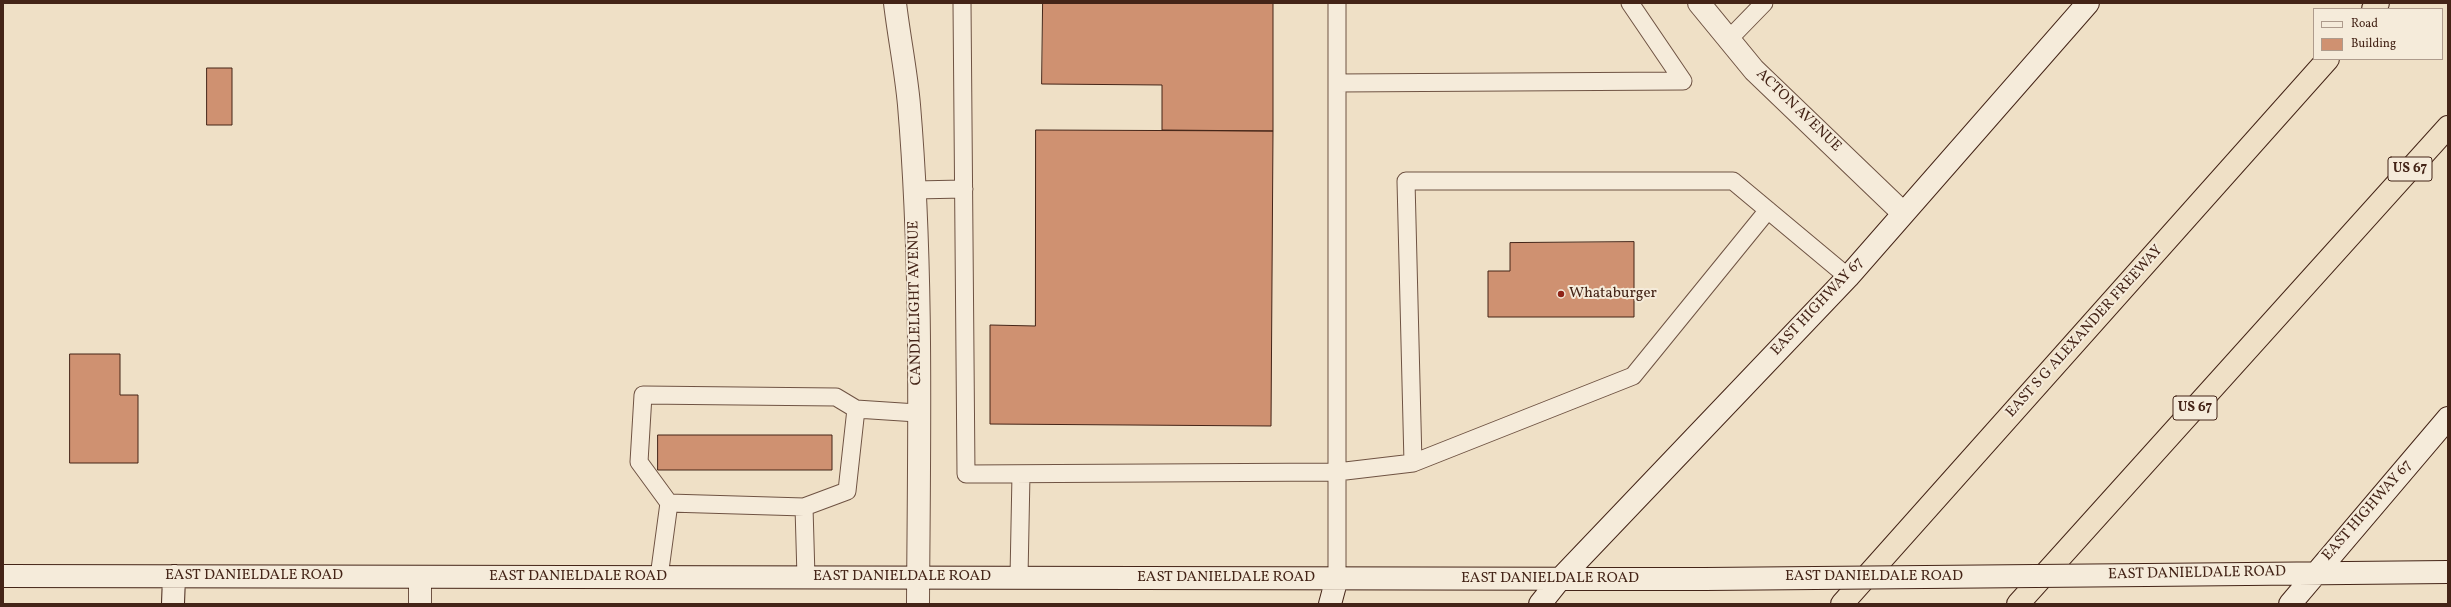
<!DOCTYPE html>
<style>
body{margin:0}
#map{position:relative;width:2451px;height:607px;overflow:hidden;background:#efe0c6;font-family:Vollkorn,serif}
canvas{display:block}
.frame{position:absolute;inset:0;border:4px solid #442417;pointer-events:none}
.legend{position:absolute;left:2313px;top:8px;width:130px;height:52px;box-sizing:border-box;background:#f5ebda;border:1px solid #ae9b8c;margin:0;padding:5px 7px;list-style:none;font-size:12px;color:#442417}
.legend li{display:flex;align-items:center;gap:8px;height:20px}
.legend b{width:20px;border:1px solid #ae9b8c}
</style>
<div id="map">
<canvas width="2451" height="607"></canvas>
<div class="frame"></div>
<ul class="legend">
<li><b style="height:5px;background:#f5ebda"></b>Road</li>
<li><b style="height:11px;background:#cf9171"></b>Building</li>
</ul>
</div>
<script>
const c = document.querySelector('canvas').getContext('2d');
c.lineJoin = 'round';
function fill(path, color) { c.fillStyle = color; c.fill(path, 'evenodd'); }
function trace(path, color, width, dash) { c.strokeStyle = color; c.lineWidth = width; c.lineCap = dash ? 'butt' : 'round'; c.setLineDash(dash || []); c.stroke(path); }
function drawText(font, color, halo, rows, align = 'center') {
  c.font = font + ' Vollkorn,serif'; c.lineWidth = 4; c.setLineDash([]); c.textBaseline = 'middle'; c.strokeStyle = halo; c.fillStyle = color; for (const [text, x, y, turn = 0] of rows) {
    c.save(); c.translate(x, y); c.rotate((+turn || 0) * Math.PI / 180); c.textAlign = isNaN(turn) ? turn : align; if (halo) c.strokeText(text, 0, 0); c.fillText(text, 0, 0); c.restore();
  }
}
const building = new Path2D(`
 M1043,3H1273V131L1162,130V85L1042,84Z
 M207,68H232V125H207Z
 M1036,130L1273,131L1271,426L990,424V325L1035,326Z
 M1634,242V317H1488V271H1510V243Z
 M70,354H120V395H138V463H70Z
 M658,435H832V470H658Z`);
const service = new Path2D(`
 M962,3L966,474L1337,472L1413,463L1633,376L1768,210
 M1337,3V578
 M1728,40L1764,3
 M1337,83L1683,81L1630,3
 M914,190L964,189
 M856,409L917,413
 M1413,463L1406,181H1733L1848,277
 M669,503L639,462L643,395L836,397L856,409L847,491L804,507
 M659,577L669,503L804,507L806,577
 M1019,577L1021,474`);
const minor = new Path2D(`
 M895,3C899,37 906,71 909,105C923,270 919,438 918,604
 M420,604V577`);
const tertiary = new Path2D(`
 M1699,3L1754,70L1903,213`);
const secondary = new Path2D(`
 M2146,575L2448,572
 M3,576L1705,579
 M173,604L174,576
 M1330,604L1337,578
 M1540,604L1560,579L1848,277L2088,3
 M2290,604L2448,418`);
const motorway = new Path2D(`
 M2373,9L2378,3
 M1842,604L2328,59
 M2018,604L2448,127`);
const secondaryBridge = new Path2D(`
 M1705,579L2146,575`);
const markers = [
 [1561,294,4,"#8f2418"]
];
const shields = [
 [2410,169,44],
 [2195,408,44]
];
const shieldNames = [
 ["US 67",2410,169],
 ["US 67",2195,408]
];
const streetNames = [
 ["ACTON AVENUE",1798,111,44],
 ["CANDLELIGHT AVENUE",916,303,-91],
 ["EAST HIGHWAY 67",1818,307,-47],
 ["EAST S G ALEXANDER FREEWAY",2085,332,-48],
 ["EAST HIGHWAY 67",2368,511,-49],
 ["EAST DANIELDALE ROAD",2197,574,-1],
 ["EAST DANIELDALE ROAD",254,576],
 ["EAST DANIELDALE ROAD",578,577],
 ["EAST DANIELDALE ROAD",902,577],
 ["EAST DANIELDALE ROAD",1874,577],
 ["EAST DANIELDALE ROAD",1226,578],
 ["EAST DANIELDALE ROAD",1550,579]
];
const poiNames = [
 ["Whataburger",1569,294]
];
fill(building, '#cf9171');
trace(building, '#442417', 1);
trace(service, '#6f5343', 19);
trace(minor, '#6f5343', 24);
trace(tertiary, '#6f5343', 24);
trace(secondary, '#442417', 24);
trace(motorway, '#442417', 24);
trace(service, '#f5ebda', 17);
trace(minor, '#f5ebda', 22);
trace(tertiary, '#f5ebda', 22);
trace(secondary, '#f5ebda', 22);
trace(motorway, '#efe0c6', 22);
trace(secondaryBridge, '#442417', 24, []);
trace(secondaryBridge, '#f5ebda', 22);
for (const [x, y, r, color] of markers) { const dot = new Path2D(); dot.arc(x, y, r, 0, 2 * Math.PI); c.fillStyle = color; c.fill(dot); trace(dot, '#f5ebda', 1.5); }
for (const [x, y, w] of shields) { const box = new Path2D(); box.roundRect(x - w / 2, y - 12, w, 24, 3); c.fillStyle = '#f5ebda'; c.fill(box); trace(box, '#442417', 1); }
drawText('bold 14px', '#442417', null, shieldNames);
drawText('15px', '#442417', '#f5ebda', streetNames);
drawText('15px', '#442417', '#f5ebda', poiNames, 'left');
</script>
